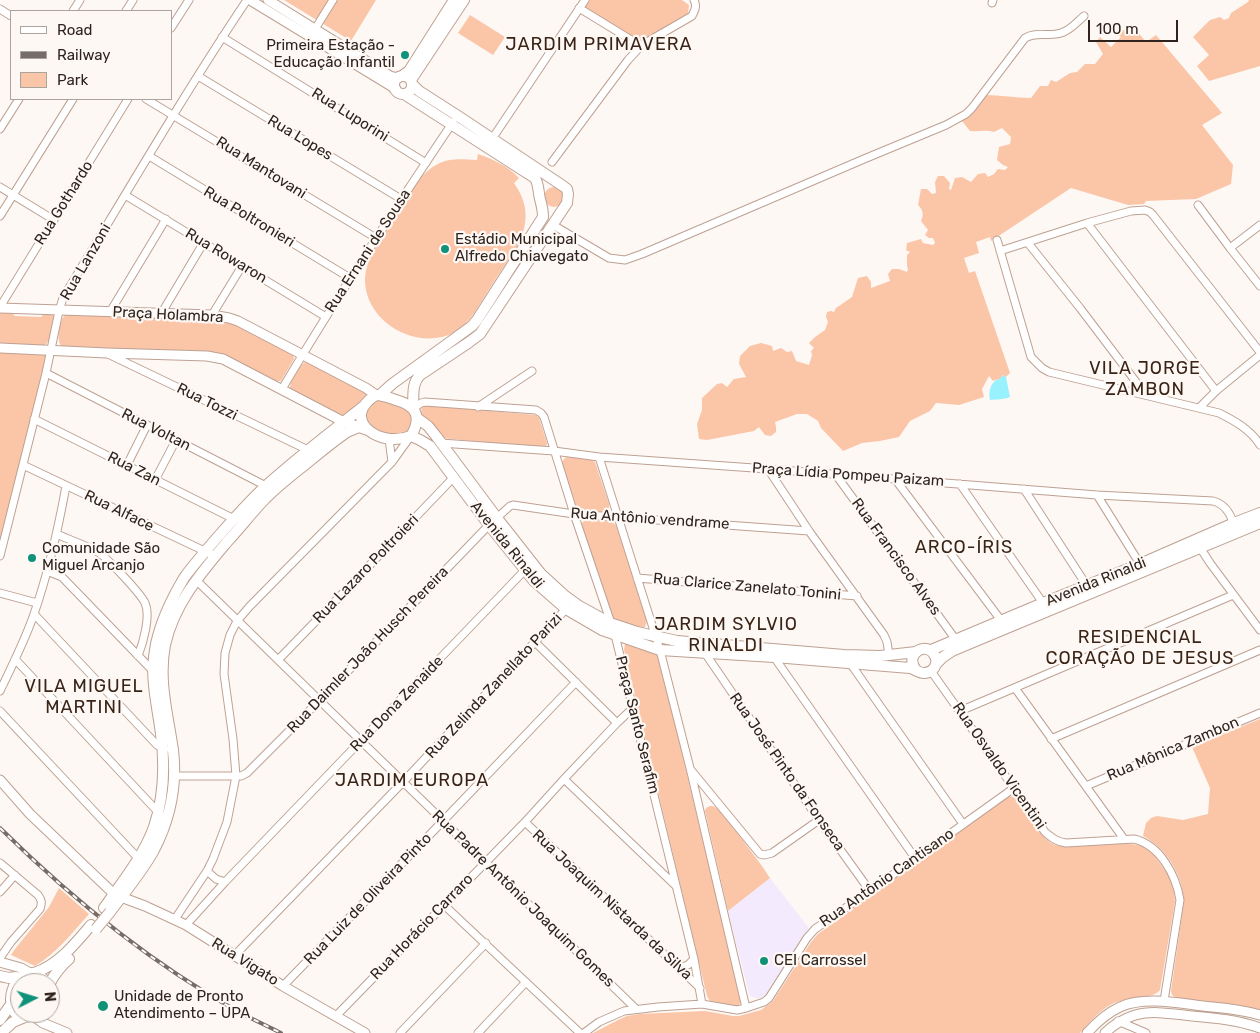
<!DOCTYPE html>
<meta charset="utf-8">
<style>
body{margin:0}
#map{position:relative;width:1260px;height:1033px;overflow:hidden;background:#fef8f4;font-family:Rubik,sans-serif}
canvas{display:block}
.legend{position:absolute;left:10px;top:10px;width:162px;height:90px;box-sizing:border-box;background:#fef8f4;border:1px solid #aba39e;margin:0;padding:6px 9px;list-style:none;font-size:15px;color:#2e231d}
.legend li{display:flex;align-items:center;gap:10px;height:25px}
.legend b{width:25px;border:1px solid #aba39e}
.north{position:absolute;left:10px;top:973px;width:50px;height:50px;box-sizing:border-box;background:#fef8f4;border:1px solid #aba39e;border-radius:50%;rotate:85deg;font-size:14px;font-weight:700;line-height:20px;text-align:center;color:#2e231d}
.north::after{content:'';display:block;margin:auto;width:18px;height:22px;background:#10927a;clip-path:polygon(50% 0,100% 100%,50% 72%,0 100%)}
.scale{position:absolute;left:1088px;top:20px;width:90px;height:22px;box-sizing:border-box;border:2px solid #2e231d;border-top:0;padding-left:6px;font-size:15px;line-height:18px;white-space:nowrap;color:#2e231d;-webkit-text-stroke:4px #fef8f4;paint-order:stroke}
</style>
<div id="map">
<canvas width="1260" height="1033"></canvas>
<ul class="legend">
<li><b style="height:6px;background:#fff"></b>Road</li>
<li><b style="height:6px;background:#766d68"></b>Railway</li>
<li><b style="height:14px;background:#fbc5a8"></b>Park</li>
</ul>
<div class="north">N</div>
<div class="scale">100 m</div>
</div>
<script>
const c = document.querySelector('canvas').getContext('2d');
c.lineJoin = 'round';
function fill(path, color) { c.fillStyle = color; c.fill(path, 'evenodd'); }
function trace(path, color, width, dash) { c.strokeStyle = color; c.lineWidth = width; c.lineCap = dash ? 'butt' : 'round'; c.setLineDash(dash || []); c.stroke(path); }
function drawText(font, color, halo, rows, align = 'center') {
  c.font = font + ' Rubik,sans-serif'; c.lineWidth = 4.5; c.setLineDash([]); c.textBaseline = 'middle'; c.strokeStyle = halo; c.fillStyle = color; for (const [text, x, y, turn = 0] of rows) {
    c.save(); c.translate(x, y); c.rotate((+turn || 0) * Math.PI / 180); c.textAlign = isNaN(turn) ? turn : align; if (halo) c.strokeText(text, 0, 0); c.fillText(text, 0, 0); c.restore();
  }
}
const education = new Path2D(`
 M770,878L809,928L766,995L761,998H756L752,997L749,994L728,911Z`);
const green = new Path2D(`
 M284,0H376L351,41Z
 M588,0H682L689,5L688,14L639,42L583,8Z
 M1249,0H1260V66L1209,81L1197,66L1209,55L1193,37L1210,20L1220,17L1224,20L1229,18L1231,13L1248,2Z
 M470,15L505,37L493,55L458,33Z
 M1131,24L1146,42L1156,35L1222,113L1202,125L1233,165L1231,184L1196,199L1146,201L1144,204L1128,205L1071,188L991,241L990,237L976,242L979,253L964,258L969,273L975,271L1010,373L1006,377L1003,375L1000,379L995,380L993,381L989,376L982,389L984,397L959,405L936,403L930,411L910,421L899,437L880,441L862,443L843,451L821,428L818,421L807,414H797L775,422L776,427V432L771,436L765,435L759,427L754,431L707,440L699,439L697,424L702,410V398L717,384L722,383L727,387L734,379L746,377L739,364L740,356L750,346L761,343L772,346L773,351L781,348L787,352L792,351L796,361L809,365L812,355L811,351L814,348L809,343L815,337L825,330L828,322L826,317L827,312L831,311L834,312L836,308L852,297L858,278L867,276L871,282V288L890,281L888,274L892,269H899L907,272L908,269L907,266V255L910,252L906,250L907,243L921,239L923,243L933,245L935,243L933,238H929L925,235L928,230L921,221C924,214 923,210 918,205L921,189H927L932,194L936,193L935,182L938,176H944L950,183L949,189L951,190L955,178L962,177L971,182L978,174L985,173L988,177L994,174L998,169L1005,170L1008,167L1003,165L997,160L999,147L1010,144L1011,137L1002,128L994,132C986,129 979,132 970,131L962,121L972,112L985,95C1001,95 1015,98 1031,98L1040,86H1048L1051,80L1056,82L1070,73L1077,72L1085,64H1095L1103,54L1096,42L1100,37L1111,47L1121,37L1118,35Z
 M478,154C493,159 508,166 519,178L514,183C528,203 529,221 519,243C509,259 498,275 488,291C479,305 470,324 455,332C418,352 366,323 365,281C365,271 368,263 371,255L421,177C440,158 451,158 477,160Z
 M544 197a10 10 0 1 1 20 0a10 10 0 1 1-20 0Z
 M10,311L15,316L41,317L45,313H51L53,315L54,318C52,327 52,340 44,346L0,343V314L2,312Z
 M66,314L214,320L230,322L293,354L294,359L281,381H274L230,358L64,347L61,346C56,338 59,320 66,314Z
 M0,351L48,354L0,544Z
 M305,362H309L368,394V396L345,416H342L293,391L290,388C290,380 298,367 305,362Z
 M379,400H386L406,407L414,417L408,433L395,437L370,428L365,423V411L372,402Z
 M422,405L536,415L539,418L547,443V445L541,448L442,438L421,414Z
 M567,457L591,459L595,462L609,504V508L608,511L605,512L581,510L576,506L563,467L562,462L564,459Z
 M586,519L609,520L616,525L646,616L647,621L645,627L642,629L613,620L611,616L582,525V523Z
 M625,644H629L657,653L659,657L741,1001L738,1007L713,1003L710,1001L707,996L624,650Z
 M1260,719V1011L1232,1005L1178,999L1172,995L1171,991L1184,901C1182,874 1167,849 1143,836L1146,823L1151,818L1157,816L1183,820L1208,814L1210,788L1192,747Z
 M1013,796L1017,797C1024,808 1041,837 1051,843C1056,846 1061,846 1067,846L1126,843L1142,846L1149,851L1155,856L1168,875L1172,884L1174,893L1175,901L1172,919L1160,990C1152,1000 1125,997 1112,1004C1099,1011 1089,1023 1080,1033H593L618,1020L627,1016L639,1014L705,1011L733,1016H739L761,1010L773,1001L811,942L818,934L1008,797Z
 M710,806H713L720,810L762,866L770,878L728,911L705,811L706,808Z
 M59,888L89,914C72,933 57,953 35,966L11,955L15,949L49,907Z`);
const water = new Path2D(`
 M1003,375L1006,377L1010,397C1002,400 998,399 990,400C988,392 991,380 1000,379Z`);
const minor = new Path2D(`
 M992,3L993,0
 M579,8L641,46
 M0,9L11,16
 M73,11L80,0
 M126,11L133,0
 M171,28L189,0
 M315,29L333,0
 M222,37L426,163
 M198,76L401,199
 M146,99L376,238
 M0,129L19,99
 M492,139L585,0
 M149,156L350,278
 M552,162L628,60L641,46L647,42L692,16C695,10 697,6 694,0
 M0,187L54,220
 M125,195L326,317
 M1198,205L1230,248L1260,225
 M0,216L73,99
 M1087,223L1216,391
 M553,225L609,258L625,260L642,254L864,159L946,125L966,114L972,108L1025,38C1036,31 1049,37 1061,33C1070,31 1078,21 1084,16
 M997,240L1031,357L1042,368L1049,372L1219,413C1235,421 1251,430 1260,445
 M1028,243L1080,308L1146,395
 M1230,248L1260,286
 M1000,251L1087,223L1131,211L1145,210L1150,212L1153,215L1260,352
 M0,307L128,99
 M110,312L166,219
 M161,314L204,242
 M212,315L242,266
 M108,354L308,450
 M46,373L266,486
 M282,389C336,298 394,210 453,122
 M478,407L532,371
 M1199,408L1216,391L1260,355
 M413,409L421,403L425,402L536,410L541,413L544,417L574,514L615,635L694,959L702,1004
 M34,419L234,519
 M389,439L392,462
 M441,443L554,451L599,457L768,469L1097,495L1213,501C1225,504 1231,514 1234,526
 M599,457L660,650L690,768L746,1008
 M23,465L215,556
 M127,465L147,425
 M768,469L809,531L884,635L887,642L889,655
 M836,475L956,640
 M895,479L1003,623
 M155,480L176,440
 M960,484L1043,603
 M1024,489L1087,586L1090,587
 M1097,495L1140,564
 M57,534C69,540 83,544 96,551C105,555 141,594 145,603C151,616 143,643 138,656
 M1201,549L1210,563L1260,630
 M0,556L46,373L59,311L63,298C123,199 182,97 247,0
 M47,571L62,577L153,671
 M637,578L857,596
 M196,580L636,1009
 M0,593L37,603
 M34,614L157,745L165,749
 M535,642L617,723
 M705,653L819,820L870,891
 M774,657L915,858
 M15,659L158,812
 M278,660L345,591L453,478
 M850,663L963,824
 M931,671L1045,832C1052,838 1057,842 1066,843L1134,839C1160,845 1176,875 1180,900L1164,1001
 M1015,688L1124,839
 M0,691C12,666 24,642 33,617C48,574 58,530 66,486
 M0,711L138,858
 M960,711L1233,595
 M1051,739L1260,650
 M691,770L760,854L764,855L772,853L819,820
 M175,776H241L247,773L319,701L489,525L510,506L513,505L574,514L809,531
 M564,779L676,886
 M1086,786L1260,713
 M525,822L700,988
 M0,863L38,895C42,900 42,903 40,909L11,942L0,958
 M207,871L216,879L225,882
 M0,892L15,875
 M444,905L580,1033
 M175,919L207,871L213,859L227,822L236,776L233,739L224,674L225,653L230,635L237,621L250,606L392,462L410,437
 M186,925L225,882L525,570
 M234,956L403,782L566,609
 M679,968L688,965L694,959
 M283,986L443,821L576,682
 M336,1016L525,822L564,779L617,723L633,708
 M1118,1021L1146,1033
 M400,1033L486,943
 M478,1033L526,982
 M584,1033L599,1022L624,1011L658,1007L702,1004L737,1010L746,1008L764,1002L769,998L807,938L815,929L870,891L1014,788`);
const tertiary = new Path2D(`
 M250,0L396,89
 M268,0L379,69L390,76L398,78
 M0,308L212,315L229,318L238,321L366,388L376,395
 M0,348L107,353L207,356L223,359L344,422L361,427
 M0,780L30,814L114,894
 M121,897L145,906L186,925L283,986L365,1033
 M0,962L21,968L30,973
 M32,1015L43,1023L67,1033
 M1087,1033C1096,1023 1107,1013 1120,1007C1144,996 1178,1003 1203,1006C1222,1008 1241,1009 1260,1015
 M1105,1033C1114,1024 1123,1019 1135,1015C1153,1010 1173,1014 1192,1016C1215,1018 1238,1020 1260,1028`);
const secondary = new Path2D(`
 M394 85a9 9 0 1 1 18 0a9 9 0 1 1-18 0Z
 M402,76L409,71L454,0
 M411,80L464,0
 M413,85L419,91L458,116L563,186L567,189L568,194L567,203L480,334L468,343L420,375C411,384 414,397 413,409
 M376,395C383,395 390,398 396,400C417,406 422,417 411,436C378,449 339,418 376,395Z
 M380,395L392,384L472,326L477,320L543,217C543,210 542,206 540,199C538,191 539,185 535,178L404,94
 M417,418L428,426L436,436L497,518L541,574L564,595L579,606L610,623L637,632L677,641L844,655L880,656L916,652
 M411,436L420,440L430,446L489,525L534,581L566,609L602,630L660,650L774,657L910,668C914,669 919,673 924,673C933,673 939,664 935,656C928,640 903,653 916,670
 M931,650L1043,603L1140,564L1234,523L1260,513
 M936,664L943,657L952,651L1007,628L1260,523
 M104,908C122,882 143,857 154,827C164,797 165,765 161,734C157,702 149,677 156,644C161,621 172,598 184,578C193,565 205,552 215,540C232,521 248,502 267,485C298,457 331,432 364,406
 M110,912C125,892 142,872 154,850C170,819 177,784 173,750C168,715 158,681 165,645C174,604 201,573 227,542C239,529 250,515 262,502C274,489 288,478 302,467C317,455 331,443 347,432L359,427L368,430
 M34,973C58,965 75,944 91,925
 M0,976L9,978L16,977
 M50,983C55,973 61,966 69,959
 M36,1013C30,1017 24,1018 17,1015C0,1001 22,952 47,983
 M0,1020L9,1007
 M1,1033L13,1022L25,1017`);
const rail = new Path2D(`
 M0,828C71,898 149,962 237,1011C252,1019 267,1026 281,1033`);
const secondaryBridge = new Path2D(`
 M96,929L110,912`);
const markers = [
 [405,55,5,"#10927a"],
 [445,249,5,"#10927a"],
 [32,558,5,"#10927a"],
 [764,961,5,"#10927a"],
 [103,1006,6,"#10927a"]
];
const poiNames = [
 ["Primeira Estação -",395,46,"right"],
 ["Educação Infantil",395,63,"right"],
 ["Estádio Municipal",455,240],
 ["Alfredo Chiavegato",455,257],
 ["Comunidade São",42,549],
 ["Miguel Arcanjo",42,566],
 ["CEI Carrossel",774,961],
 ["Unidade de Pronto",114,997],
 ["Atendimento – UPA",114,1014]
];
const streetNames = [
 ["Rua Luporini",350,115,32],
 ["Rua Lopes",300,138,31],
 ["Rua Mantovani",261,168,32],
 ["Rua Gothardo",64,203,-58],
 ["Rua Poltronieri",249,217,31],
 ["Rua Ernani de Sousa",368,251,-57],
 ["Rua Rowaron",226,256,31],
 ["Rua Lanzoni",86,262,-60],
 ["Praça Holambra",168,315,3],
 ["Rua Tozzi",207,402,26],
 ["Rua Voltan",156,430,27],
 ["Rua Zan",134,469,27],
 ["Praça Lídia Pompeu Paizam",848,475,4],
 ["Rua Alface",119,511,26],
 ["Rua Antônio vendrame",650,519,4],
 ["Avenida Rinaldi",507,545,51],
 ["Rua Francisco Alves",896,557,54],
 ["Rua Lazaro Poltroieri",366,569,-46],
 ["Avenida Rinaldi",1096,582,-22],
 ["Rua Clarice Zanelato Tonini",747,587,5],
 ["Rua Daimler João Husch Pereira",368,650,-46],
 ["Rua Zelinda Zanellato Parizi",494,686,-47],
 ["Rua Dona Zenaide",397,704,-46],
 ["Praça Santo Serafim",637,725,76],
 ["Rua Mônica Zambon",1173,749,-23],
 ["Rua Osvaldo Vicentini",999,766,55],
 ["Rua José Pinto da Fonseca",787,772,55],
 ["Rua Antônio Cantisano",887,878,-35],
 ["Rua Luiz de Oliveira Pinto",368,899,-46],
 ["Rua Padre Antônio Joaquim Gomes",523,899,44],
 ["Rua Joaquim Nistarda da Silva",612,905,43],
 ["Rua Horácio Carraro",422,927,-46],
 ["Rua Vigato",245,962,32]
];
const quarterNames = [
 ["JARDIM PRIMAVERA",599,45],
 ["VILA JORGE",1145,369],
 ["ZAMBON",1145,390],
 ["ARCO-ÍRIS",964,548],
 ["JARDIM SYLVIO",726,625],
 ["RINALDI",726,646],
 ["RESIDENCIAL",1140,638],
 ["CORAÇÃO DE JESUS",1140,659],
 ["VILA MIGUEL",84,687],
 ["MARTINI",84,708],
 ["JARDIM EUROPA",412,781]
];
fill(education, '#f3ebfd');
fill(green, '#fbc5a8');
fill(water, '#97f2fe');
trace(minor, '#bea192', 9);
trace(tertiary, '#bea192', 11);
trace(secondary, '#bea192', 12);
trace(minor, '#fff', 7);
trace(tertiary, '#fff', 9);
trace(secondary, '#fff', 10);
trace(rail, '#766d68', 4);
trace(rail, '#fef8f4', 2, [5.5]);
trace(secondaryBridge, '#bea192', 12, []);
trace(secondaryBridge, '#fff', 10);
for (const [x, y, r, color] of markers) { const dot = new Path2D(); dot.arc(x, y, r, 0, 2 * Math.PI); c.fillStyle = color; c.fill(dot); trace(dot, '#fef8f4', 2); }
drawText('15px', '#2e231d', '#fef8f4', poiNames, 'left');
drawText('15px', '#2e231d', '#fef8f4', streetNames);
c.letterSpacing = '1px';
drawText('18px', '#3a2417', '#fef8f4', quarterNames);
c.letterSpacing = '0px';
</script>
